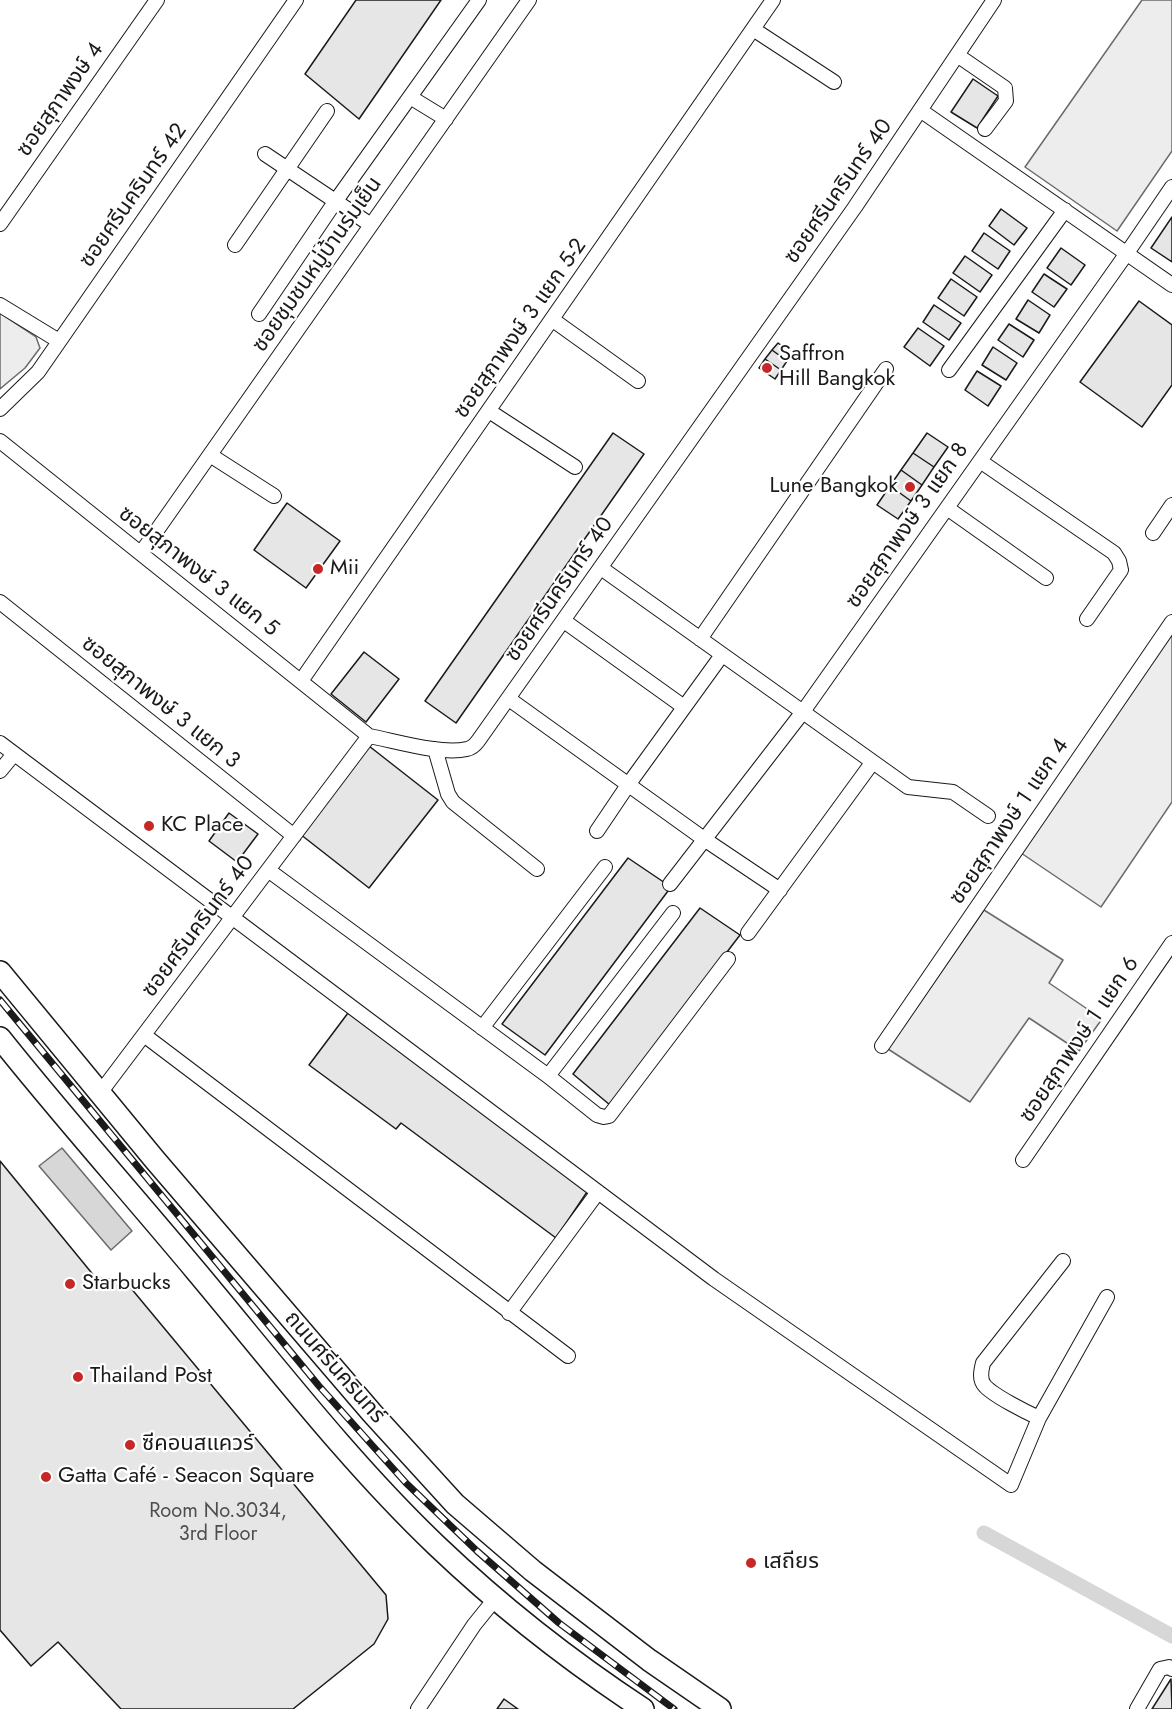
<!DOCTYPE html>
<meta charset="utf-8">
<style>
body{margin:0}
canvas{display:block;background:#fff}
</style>
<canvas width="1172" height="1709"></canvas>
<script>
const c = document.querySelector('canvas').getContext('2d');
c.lineJoin = 'round';
function fill(path, color) { c.fillStyle = color; c.fill(path, 'evenodd'); }
function trace(path, color, width, dash) { c.strokeStyle = color; c.lineWidth = width; c.lineCap = dash ? 'butt' : 'round'; c.setLineDash(dash || []); c.stroke(path); }
function drawText(font, color, halo, rows, align = 'center') {
  c.font = font + ' Jost,"Noto Sans Thai",sans-serif'; c.lineWidth = 4.5; c.setLineDash([]); c.textBaseline = 'middle'; c.strokeStyle = halo; c.fillStyle = color; for (const [text, x, y, turn = 0] of rows) {
    c.save(); c.translate(x, y); c.rotate((+turn || 0) * Math.PI / 180); c.textAlign = isNaN(turn) ? turn : align; if (halo) c.strokeText(text, 0, 0); c.fillText(text, 0, 0); c.restore();
  }
}
const green = new Path2D(`
 M1142,0H1172V151L1117,231L1025,167Z
 M0,313L36,337L40,348L25,368L0,389Z
 M1172,632V802L1101,907L1021,853Z
 M984,910L1063,960L1049,983L1102,1019L1079,1051L1029,1018L970,1102L888,1049Z`);
const water = new Path2D(`
 M62,1148L132,1231L111,1250L39,1166Z`);
const canal = new Path2D(`
 M984,1533L1172,1636`);
const building = new Path2D(`
 M356,0H441L359,119L305,74Z
 M973,79L998,96L977,128L951,112Z
 M1001,209L1027,228L1014,245L989,226Z
 M1172,217V262L1151,248Z
 M984,233L1010,251L998,269L972,251Z
 M1061,248L1085,265L1071,285L1047,268Z
 M965,256L992,275L980,292L953,273Z
 M1044,274L1067,289L1054,307L1032,292Z
 M951,279L977,297L964,316L938,298Z
 M1028,300L1050,315L1039,333L1016,319Z
 M1139,301L1172,325V385L1142,427L1080,382Z
 M934,305L961,323L949,340L923,322Z
 M1009,324L1034,340L1023,357L998,340Z
 M918,328L944,346L930,366L904,347Z
 M778,343L793,354L787,361L772,350Z
 M993,347L1017,363L1006,380L982,365Z
 M772,350L787,361L781,370L765,359Z
 M765,359L781,370L775,379L759,368Z
 M977,371L1001,386L988,406L965,390Z
 M613,433L644,454L456,723L425,701Z
 M927,433L948,447L934,467L913,453Z
 M913,453L934,467L922,485L901,470Z
 M901,470L922,485L911,501L890,486Z
 M890,486L911,501L898,519L877,505Z
 M287,503L340,541L306,588L254,550Z
 M364,652L399,679L366,722L331,694Z
 M369,746L438,800L369,888L300,834Z
 M229,813L258,834L237,862L209,841Z
 M628,858L671,887L545,1055L502,1024Z
 M700,908L740,935L610,1105L573,1074Z
 M348,1013L587,1192L556,1238L401,1123L396,1129L309,1065Z
 M0,1161L95,1277L125,1281L386,1595L388,1619L374,1644L293,1709H121L58,1642L31,1666L0,1630Z
 M1171,1679L1172,1709H1152Z
 M504,1699L518,1709H497Z`);
const minor = new Path2D(`
 M753,29L834,82
 M957,55L1005,88L1006,101L985,129
 M410,97L446,119
 M920,110L1172,285
 M265,154L371,225
 M0,224L157,0
 M235,245L327,111
 M0,305L59,341
 M259,314L335,202L479,0
 M553,320L638,381
 M949,370L1065,210
 M0,409L38,372L296,0
 M489,411L575,467
 M0,441L369,736
 M210,455L274,496
 M980,461L1114,553L1119,561L1121,570L1087,619
 M947,508L1046,578
 M1153,533L1172,505
 M141,553L529,0
 M601,568L908,787L953,792L988,816
 M0,602L294,836
 M564,621L684,707
 M700,639L886,369
 M301,681L773,0
 M509,699L704,839L780,890
 M0,743L714,1279L1011,1485L1039,1418C1026,1412 994,1396 985,1386C979,1380 981,1371 983,1363L1063,1261
 M435,749L448,794L453,802L537,869
 M0,771L14,754
 M597,831L628,785L722,655
 M268,870L548,1076L597,1115L604,1117L609,1116L728,959
 M670,884L802,713L1127,253L1172,187
 M748,933L872,763
 M482,1028L605,867
 M144,1035L568,1356
 M882,1046L1172,622
 M548,1076L673,913
 M100,1093L369,736C396,741 441,755 467,749C472,748 475,745 478,741L855,207L994,0
 M1023,1160L1172,943
 M509,1313L598,1192
 M1039,1418L1107,1297
 M418,1709L474,1625L495,1599
 M1137,1709L1160,1669L1169,1667L1172,1669`);
const primary = new Path2D(`
 M0,972L155,1160L372,1413L455,1504L533,1571L649,1660L720,1709
 M0,1038C63,1117 131,1193 196,1271C274,1364 349,1462 437,1546C501,1607 570,1661 643,1709`);
const rail = new Path2D(`
 M0,1000L319,1386L406,1483L477,1551L559,1623L674,1709`);
const markers = [
 [767,368,6,"#c62828"],
 [910,487,6,"#c62828"],
 [318,569,6,"#c62828"],
 [149,826,6,"#c62828"],
 [70,1284,6,"#c62828"],
 [78,1377,6,"#c62828"],
 [130,1445,6,"#c62828"],
 [46,1477,6,"#c62828"],
 [751,1563,6,"#c62828"]
];
const numberNames = [
 ["Room No.3034,",218,1512],
 ["3rd Floor",218,1535]
];
const streetNames = [
 ["ซอยสุภาพงษ์ 4",61,100,-55],
 ["ซอยศรีนครินทร์ 40",839,192,-55],
 ["ซอยศรีนครินทร์ 42",134,196,-55],
 ["ซอยชุมชนหมู่บ้านร่มเย็น",318,265,-55],
 ["ซอยสุภาพงษ์ 3 แยก 5-2",521,329,-55],
 ["ซอยสุภาพงษ์ 3 แยก 8",908,526,-55],
 ["ซอยสุภาพงษ์ 3 แยก 5",198,572,38],
 ["ซอยศรีนครินทร์ 40",560,590,-55],
 ["ซอยสุภาพงษ์ 3 แยก 3",160,703,39],
 ["ซอยสุภาพงษ์ 1 แยก 4",1010,822,-56],
 ["ซอยศรีนครินทร์ 40",199,927,-53],
 ["ซอยสุภาพงษ์ 1 แยก 6",1080,1040,-56],
 ["ถนนศรีนครินทร์",334,1368,49]
];
const poiNames = [
 ["Saffron",779,355],
 ["Hill Bangkok",779,380],
 ["Lune Bangkok",898,487,"right"],
 ["Mii",330,569],
 ["KC Place",161,826],
 ["Starbucks",82,1284],
 ["Thailand Post",90,1377],
 ["ซีคอนสแควร์",142,1445],
 ["Gatta Café - Seacon Square",58,1477],
 ["เสถียร",763,1563]
];
fill(green, '#ededed');
trace(green, '#6a6a6a', 1.5);
fill(water, '#d7d7d7');
trace(water, '#6a6a6a', 1.5);
trace(canal, '#d7d7d7', 15);
fill(building, '#e6e6e6');
trace(building, '#1a1a1a', 1.5);
trace(minor, '#1a1a1a', 16);
trace(primary, '#1a1a1a', 24);
trace(minor, '#fff', 14);
trace(primary, '#fff', 21);
trace(rail, '#1a1a1a', 7);
trace(rail, '#fff', 4.5, [14]);
for (const [x, y, r, color] of markers) { const dot = new Path2D(); dot.arc(x, y, r, 0, 2 * Math.PI); c.fillStyle = color; c.fill(dot); trace(dot, '#fff', 2); }
drawText('20px', '#4d4d4d', null, numberNames);
drawText('22px', '#1a1a1a', '#fff', streetNames);
drawText('22px', '#1a1a1a', '#fff', poiNames, 'left');
</script>
